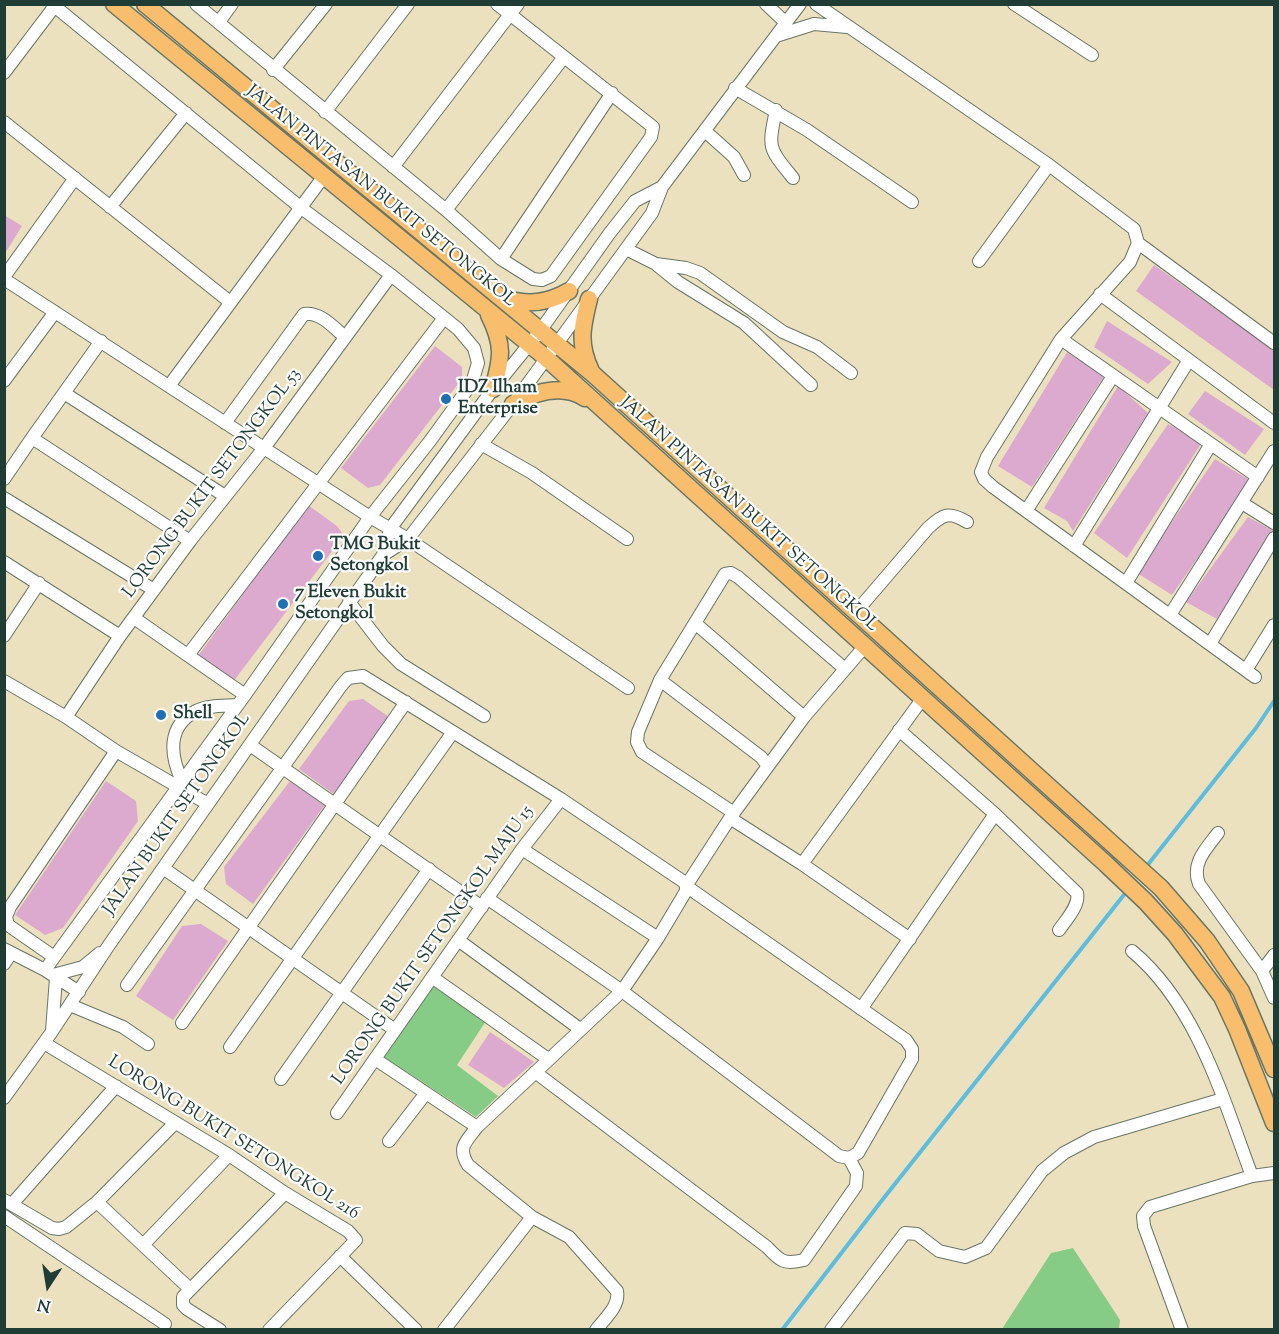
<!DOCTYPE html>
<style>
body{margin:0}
#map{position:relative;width:1279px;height:1334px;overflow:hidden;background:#ece1bf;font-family:"Sorts Mill Goudy",serif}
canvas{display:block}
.frame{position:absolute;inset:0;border:6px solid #1f3d34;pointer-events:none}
.north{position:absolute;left:18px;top:1256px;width:60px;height:60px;-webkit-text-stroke:4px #fff;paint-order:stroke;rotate:192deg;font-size:16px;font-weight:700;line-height:24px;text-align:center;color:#1f3d34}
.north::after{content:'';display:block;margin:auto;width:21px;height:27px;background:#1f3d34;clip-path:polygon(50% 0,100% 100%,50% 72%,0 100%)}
</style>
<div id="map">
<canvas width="1279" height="1334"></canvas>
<div class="frame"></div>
<div class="north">N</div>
</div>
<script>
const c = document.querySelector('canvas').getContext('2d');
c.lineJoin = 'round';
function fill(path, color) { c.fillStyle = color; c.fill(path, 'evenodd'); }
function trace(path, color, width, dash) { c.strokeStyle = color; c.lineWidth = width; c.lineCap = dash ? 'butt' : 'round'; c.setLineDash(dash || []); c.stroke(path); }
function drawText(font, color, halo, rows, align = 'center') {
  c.font = font + ' "Sorts Mill Goudy",serif'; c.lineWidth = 4.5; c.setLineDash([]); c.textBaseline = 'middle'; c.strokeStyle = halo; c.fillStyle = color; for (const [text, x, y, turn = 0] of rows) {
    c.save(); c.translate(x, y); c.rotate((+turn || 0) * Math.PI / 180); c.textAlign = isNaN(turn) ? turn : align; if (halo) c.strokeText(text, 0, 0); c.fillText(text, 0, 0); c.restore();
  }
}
const green = new Path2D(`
 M433,986L486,1021L457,1065L498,1096L476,1117L384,1057Z
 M1073,1248L1120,1320L1119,1329H1002L1051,1253Z`);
const stream = new Path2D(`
 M1146,867L1256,728L1274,701
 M782,1330L883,1199L1127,891`);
const building = new Path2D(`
 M4,215L22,226L4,255Z
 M1154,265L1274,350V390L1136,291Z
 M1107,321L1172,362L1148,384L1094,347Z
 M435,346L462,367V379L380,485L368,488L341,468Z
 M1069,349L1106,373L1032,487L998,466Z
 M1118,386L1148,413L1073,531L1067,521L1044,508Z
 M1205,391L1264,429L1245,455L1188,414Z
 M1168,424L1203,441L1127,558L1094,533Z
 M1215,459L1251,481L1172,595L1137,573Z
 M308,505L337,526L342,533L339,542L233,682L198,656Z
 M1248,517L1274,531L1217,619L1186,602Z
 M363,699L389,717L335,795L299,769L349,701Z
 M106,781L136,801L138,821L63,928L45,935L15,915Z
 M290,781L325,805L253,904L226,884L224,867Z
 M201,924L228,941L173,1020L136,996L182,926Z
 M490,1032L534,1062L504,1088L468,1065Z`);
const minor = new Path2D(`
 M196,4L446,210L501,259L533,279L542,280L551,276L651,137L653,127L497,4
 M766,4L786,23
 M816,4L1049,165L1134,229L1138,243L1274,343
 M1014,4L1092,55
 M219,22L232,4
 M776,36L814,24L847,27
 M273,70L326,4
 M4,73L54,7
 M735,88L807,130L912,202
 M776,110C768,149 768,147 793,178
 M325,112L408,4
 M4,122L230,302
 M705,131L734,157L744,175
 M393,167L518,4
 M110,207L186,113
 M446,210L564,57
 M1138,243L1130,262L1061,339L987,457L981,472L984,479L993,487L1255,677
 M626,249L656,264L686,268L700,273L783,332L817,347L851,373
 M501,259L612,93
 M979,261L1049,165
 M657,265L678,282L744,323L811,385
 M4,277L75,178
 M4,279L370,517L408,539L628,688
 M1100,294L1274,423
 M1061,339L1258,477
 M4,381L55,312
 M169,386L324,176
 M64,393L225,496
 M225,423L304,314C321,312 333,327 345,337
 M32,438L190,541
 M481,444L532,473L627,539
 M4,479L32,438L101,341
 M4,498L154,590
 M1242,503L1274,523
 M1026,511L1113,376
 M1074,546L1189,360
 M383,555L408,539L513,404L652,213L662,187L800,4
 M4,562L120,636
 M1126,583L1211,444
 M349,602L383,646L401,664L484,716
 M856,612L928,528C943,514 949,511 967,522
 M1170,615L1274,451
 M134,618L245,695
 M695,623L804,717
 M4,636L39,583
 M1210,644L1274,538
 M188,655L444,318
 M1246,670L1274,625
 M660,680L761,757L768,766
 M4,681L66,717L116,751L208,804
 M66,717L120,636L190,541L264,448L391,275
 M899,730L995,814L1077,893C1080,905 1066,920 1059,930
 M250,745L482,907
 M182,781C170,755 167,726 196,711C208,705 224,706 237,705
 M734,813L642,752L637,742L638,732L660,680L725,574L731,573L738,577L845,669
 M730,818L802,864L910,939
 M1218,833C1206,849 1191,863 1199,884L1262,971L1274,998
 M522,849L658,938
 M802,864L923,698
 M163,868L395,1030
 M458,940L580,1029
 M4,949L45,970L79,992
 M1132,951C1197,1005 1223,1099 1252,1176
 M54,957L8,925L6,917L10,907L116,751
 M4,964L11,953
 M45,970L245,695L370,517L430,441L472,383L478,363L474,348L458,329L391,275L300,207L52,4
 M1262,971L1274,955
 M53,975L83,967L100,953
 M432,977L548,1059
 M127,985L341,686L348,678L363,676L561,799L684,882L686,886L906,1040L912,1049V1059L858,1153L849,1158L839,1156L622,991L487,898
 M70,1005L123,1027L148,1044
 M861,1009L995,814
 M182,1023L406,702
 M52,1031L56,978
 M44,1043L229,1155L285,1193L348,1231L356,1240L269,1330
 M230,1047L453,732
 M375,1059L477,1127
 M535,1072L767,1247C780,1261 784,1265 804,1260L856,1186L857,1173L849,1158
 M281,1079L429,869
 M4,1098L51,1033L109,945L383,555L390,529L493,389L540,331L609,234L635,201L662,187
 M337,1113L522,849L561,799
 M389,1141L426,1093
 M4,1200L52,1228L59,1229L66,1227L97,1202L175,1123
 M97,1202L190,1289
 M12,1204L116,1086
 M4,1216L165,1324
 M143,1245L229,1155
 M340,1256L416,1330
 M220,1330L187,1309L183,1305V1297L285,1193
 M444,1330L532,1217
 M596,1330C605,1318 620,1306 617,1291L569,1237L532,1217L468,1165C457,1147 466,1142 477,1127L622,991L658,938L686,891V886L730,818L804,717L865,646
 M831,1330L905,1233L917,1234L939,1251L965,1257L986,1248L1042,1171L1064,1153L1094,1137L1223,1099
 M1182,1330L1144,1226L1143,1216L1150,1207L1252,1176L1274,1173`);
const major = new Path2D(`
 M114,4L545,357L1106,864L1146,902L1175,934L1222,997L1237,1029L1274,1123
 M145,4L593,374L1161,888L1207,941L1241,991L1274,1069
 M505,298C528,306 548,303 569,291
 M589,299C582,327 578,344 591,371
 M489,315C504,345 502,358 493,389
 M513,404C535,392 562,383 585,398`);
const markers = [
 [446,399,6,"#1f6fb2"],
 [318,556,6,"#1f6fb2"],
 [283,604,6,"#1f6fb2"],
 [161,715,6,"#1f6fb2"]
];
const streetNames = [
 ["JALAN PINTASAN BUKIT SETONGKOL",380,197,39],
 ["LORONG BUKIT SETONGKOL 53",213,484,-53],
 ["JALAN PINTASAN BUKIT SETONGKOL",748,515,42],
 ["JALAN BUKIT SETONGKOL",178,815,-55],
 ["LORONG BUKIT SETONGKOL MAJU 15",434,946,-55],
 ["LORONG BUKIT SETONGKOL 216",233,1139,32]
];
const poiNames = [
 ["IDZ Ilham",458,389],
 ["Enterprise",458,410],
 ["TMG Bukit",330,546],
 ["Setongkol",330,567],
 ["7 Eleven Bukit",295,594],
 ["Setongkol",295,615],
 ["Shell",173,715]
];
fill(green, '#86cc87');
trace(stream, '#5ebcdc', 4);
fill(building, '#dbaace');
trace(minor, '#677665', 14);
trace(major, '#677665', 19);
trace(minor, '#fff', 12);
trace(major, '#f9be6d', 16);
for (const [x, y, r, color] of markers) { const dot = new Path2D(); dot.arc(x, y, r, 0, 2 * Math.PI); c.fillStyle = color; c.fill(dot); trace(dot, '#fff', 2); }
drawText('18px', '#1f3d34', '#fff', streetNames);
drawText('bold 18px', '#1f3d34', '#fff', poiNames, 'left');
</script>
